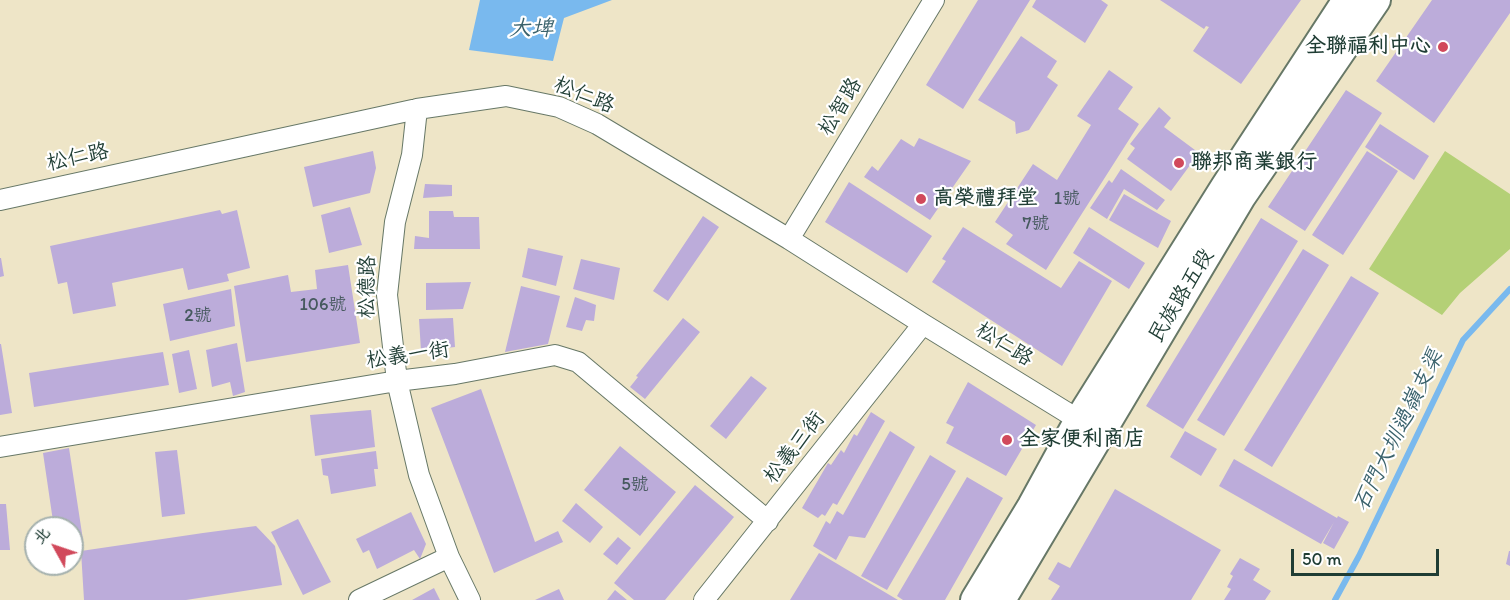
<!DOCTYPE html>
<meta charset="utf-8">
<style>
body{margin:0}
#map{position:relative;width:1510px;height:600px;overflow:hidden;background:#eee5c7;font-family:Itim,"LXGW WenKai TC",sans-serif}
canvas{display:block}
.north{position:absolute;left:24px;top:516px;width:60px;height:60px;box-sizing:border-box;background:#fff;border:2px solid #a5b1ae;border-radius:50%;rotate:310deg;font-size:16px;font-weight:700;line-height:24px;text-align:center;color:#1f3d34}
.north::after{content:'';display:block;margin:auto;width:21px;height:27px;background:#d1495b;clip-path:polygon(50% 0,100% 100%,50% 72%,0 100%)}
.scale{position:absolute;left:1291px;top:549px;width:148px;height:27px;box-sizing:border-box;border:3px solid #1f3d34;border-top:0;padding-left:8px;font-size:18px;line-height:21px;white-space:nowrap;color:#1f3d34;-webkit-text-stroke:4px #fff;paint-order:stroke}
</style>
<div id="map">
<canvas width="1510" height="600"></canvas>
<div class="north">北</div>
<div class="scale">50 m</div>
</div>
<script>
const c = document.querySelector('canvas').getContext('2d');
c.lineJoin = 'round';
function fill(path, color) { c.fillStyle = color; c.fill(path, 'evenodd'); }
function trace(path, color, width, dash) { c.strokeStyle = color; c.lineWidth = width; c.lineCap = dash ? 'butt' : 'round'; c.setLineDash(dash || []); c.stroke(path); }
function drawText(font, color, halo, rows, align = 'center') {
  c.font = font + ' Itim,"LXGW WenKai TC",sans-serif'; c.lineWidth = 4.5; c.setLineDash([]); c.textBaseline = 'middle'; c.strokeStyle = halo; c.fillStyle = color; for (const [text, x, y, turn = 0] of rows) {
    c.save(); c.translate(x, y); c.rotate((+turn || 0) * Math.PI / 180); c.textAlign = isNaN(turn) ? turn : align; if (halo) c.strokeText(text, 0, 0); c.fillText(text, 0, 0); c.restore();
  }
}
const green = new Path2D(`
 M1445,151L1510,194V249L1460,293L1442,315L1369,269Z`);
const water = new Path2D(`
 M480,0H612L564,18L553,61L469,50Z`);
const stream = new Path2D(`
 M1335,600L1359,556L1463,340L1510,289`);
const building = new Path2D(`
 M978,0H1030L963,109L926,85Z
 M1036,0H1101L1108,5L1085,43L1032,7Z
 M1160,0H1301L1241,84L1193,51L1209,27L1206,26L1204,29Z
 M1432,0H1510V13L1434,123L1376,81Z
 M1021,36L1057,61L1047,77L1058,85L1029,130L1016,134L1015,122L978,100Z
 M1109,70L1133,87L1118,109L1139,124L1046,270L1006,244L1013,235L995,222L1033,164L1057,180L1091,125L1077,116Z
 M1346,90L1382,113L1305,231L1268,207Z
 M1159,107L1171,118L1164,127L1199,153L1171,191L1127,159L1135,148L1130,144Z
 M1380,124L1429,156L1414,180L1365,147Z
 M919,138L971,161L930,220L864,177L872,166L878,171L901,139L914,147Z
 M373,151L376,168L370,193L313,207L304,167Z
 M1367,151L1398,171L1343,255L1312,235Z
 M1121,169L1165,200L1157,210L1124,189L1107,219L1090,208L1109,180L1112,183Z
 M849,182L932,236L907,273L825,222Z
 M425,184L452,185V196L423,198Z
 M1124,194L1171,221L1158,248L1109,220Z
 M350,207L362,245L329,253L321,215Z
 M220,210L222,214L237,210L250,268L227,274L229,281L188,290L183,268L112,283L116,306L73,314L67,282L58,284L50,246Z
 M429,211H453L454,217H479L480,249H414L415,236L429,238Z
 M703,216L719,227L668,301L653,291Z
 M1261,218L1298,241L1183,429L1146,406Z
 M963,227L1061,288L1079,261L1112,281L1062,366L932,282L946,261L942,259Z
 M1089,227L1145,263L1129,289L1073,253Z
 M528,248L563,256L556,286L522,277Z
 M1303,249L1329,265L1224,436L1197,420Z
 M0,258H1L4,276L0,277Z
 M581,259L620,268L614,300L573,289Z
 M348,265L360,343L246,362L234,286L288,275L291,292L317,289L315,270Z
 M1351,276L1379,293L1272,467L1244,450Z
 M471,282L463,309L426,310V283Z
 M521,286L560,296L548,344L505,352Z
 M231,289L235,326L170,341L163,304Z
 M575,297L596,305L594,321L586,320L582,331L566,327Z
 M453,318L455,347L421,351L419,319Z
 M683,318L700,332L645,399L630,387L638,377L636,376Z
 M237,343L245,392L233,396L230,382L212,387L206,350Z
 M0,344H1L12,413L0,415Z
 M189,350L197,389L179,393L172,354Z
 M163,352L169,385L34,407L29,373Z
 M751,376L767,388L726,439L710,426Z
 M968,382L1036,425L1006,476L946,443L954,427L946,423Z
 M481,389L535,542L558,531L563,542L494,573L431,408Z
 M371,410L375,447L315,456L310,415Z
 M871,412L885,421L837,505L833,503L825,516L822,514L818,518L802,508L828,463L831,465L841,450L844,453L854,434L857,436Z
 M890,431L915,447L865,538L849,536L836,560L813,546L826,521L830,524L837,511L843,515Z
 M1185,431L1217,449L1201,476L1170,457Z
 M620,446L676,492L640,536L584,490Z
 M69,448L83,540L72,542V528H54L43,453Z
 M177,450L185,514L162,517L155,452Z
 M376,451L378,469H374L376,486L331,494L328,476L323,475L321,459Z
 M930,455L956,471L887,590L861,576Z
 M1234,459L1337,518L1338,516L1349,522L1334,549L1323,543L1334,522L1321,544L1219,486Z
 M967,477L1003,498L945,600H903L897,596Z
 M695,485L734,517L665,600H634L614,583Z
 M1115,489L1221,550L1191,600H1051L1060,586L1048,579L1058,562L1070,568Z
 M576,503L603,527L590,543L562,521Z
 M0,504H6L10,550H0Z
 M411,512L426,544L420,559L414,550L377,569L369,550L363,553L356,539Z
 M298,519L331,582L303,595L271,532Z
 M256,526L275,546L282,585L186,600H84L81,551L203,533Z
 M618,537L631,548L617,565L603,554Z
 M1509,551H1510V566L1506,564Z
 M819,553L898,600H790Z
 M1240,558L1260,569L1253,580L1271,591L1265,600H1224L1231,589L1227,587L1233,576L1230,574Z
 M434,588L440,600H412Z
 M559,589L564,600H535Z
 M615,590L627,600H607Z`);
const minor = new Path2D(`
 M417,109L412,155L395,222L387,295L397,381L419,475L449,557L470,600
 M0,200L417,109L506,96L559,107L597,124L789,239L923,324L1079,420
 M789,239L934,0
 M0,447L397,381L455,374L555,355L578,362L768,521
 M359,600L449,557
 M704,600L923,324`);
const secondary = new Path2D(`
 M975,600L1032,506L1079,420L1225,187L1347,0
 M1001,600L1241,197L1376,0`);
const markers = [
 [1443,47,6,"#d1495b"],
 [1179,163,6,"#d1495b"],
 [921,199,6,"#d1495b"],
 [1007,440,6,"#d1495b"]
];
const numberNames = [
 ["1號",1067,199],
 ["7號",1036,224],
 ["106號",323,305],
 ["2號",198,316],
 ["5號",635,485]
];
const poiNames = [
 ["全聯福利中心",1431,47,"right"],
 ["聯邦商業銀行",1191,163],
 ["高榮禮拜堂",933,199],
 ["全家便利商店",1019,440]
];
const streetNames = [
 ["松仁路",584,96,22],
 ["松智路",841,107,-59],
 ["松仁路",78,158,-12],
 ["松德路",368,287,-89],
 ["民族路五段",1182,296,-59],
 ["松仁路",1004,345,32],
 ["松義一街",408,356,-8],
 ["松義三街",795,448,-52]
];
const waterNames = [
 ["大埤",531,29],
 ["石門大圳過嶺支渠",1399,431,-64]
];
fill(green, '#b4d076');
fill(water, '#79b9ee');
trace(stream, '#79b9ee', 6);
fill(building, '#bcacda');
trace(minor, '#677867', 22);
trace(secondary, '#677867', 32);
trace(minor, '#fff', 20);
trace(secondary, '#fff', 28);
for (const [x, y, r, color] of markers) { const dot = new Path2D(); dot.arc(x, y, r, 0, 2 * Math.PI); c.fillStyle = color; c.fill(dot); trace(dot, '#fff', 2); }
drawText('18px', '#46595e', null, numberNames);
drawText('bold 21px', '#1f3d34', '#fff', poiNames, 'left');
drawText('21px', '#1f3d34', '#fff', streetNames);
drawText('italic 22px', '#3a626c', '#fff', waterNames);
</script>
